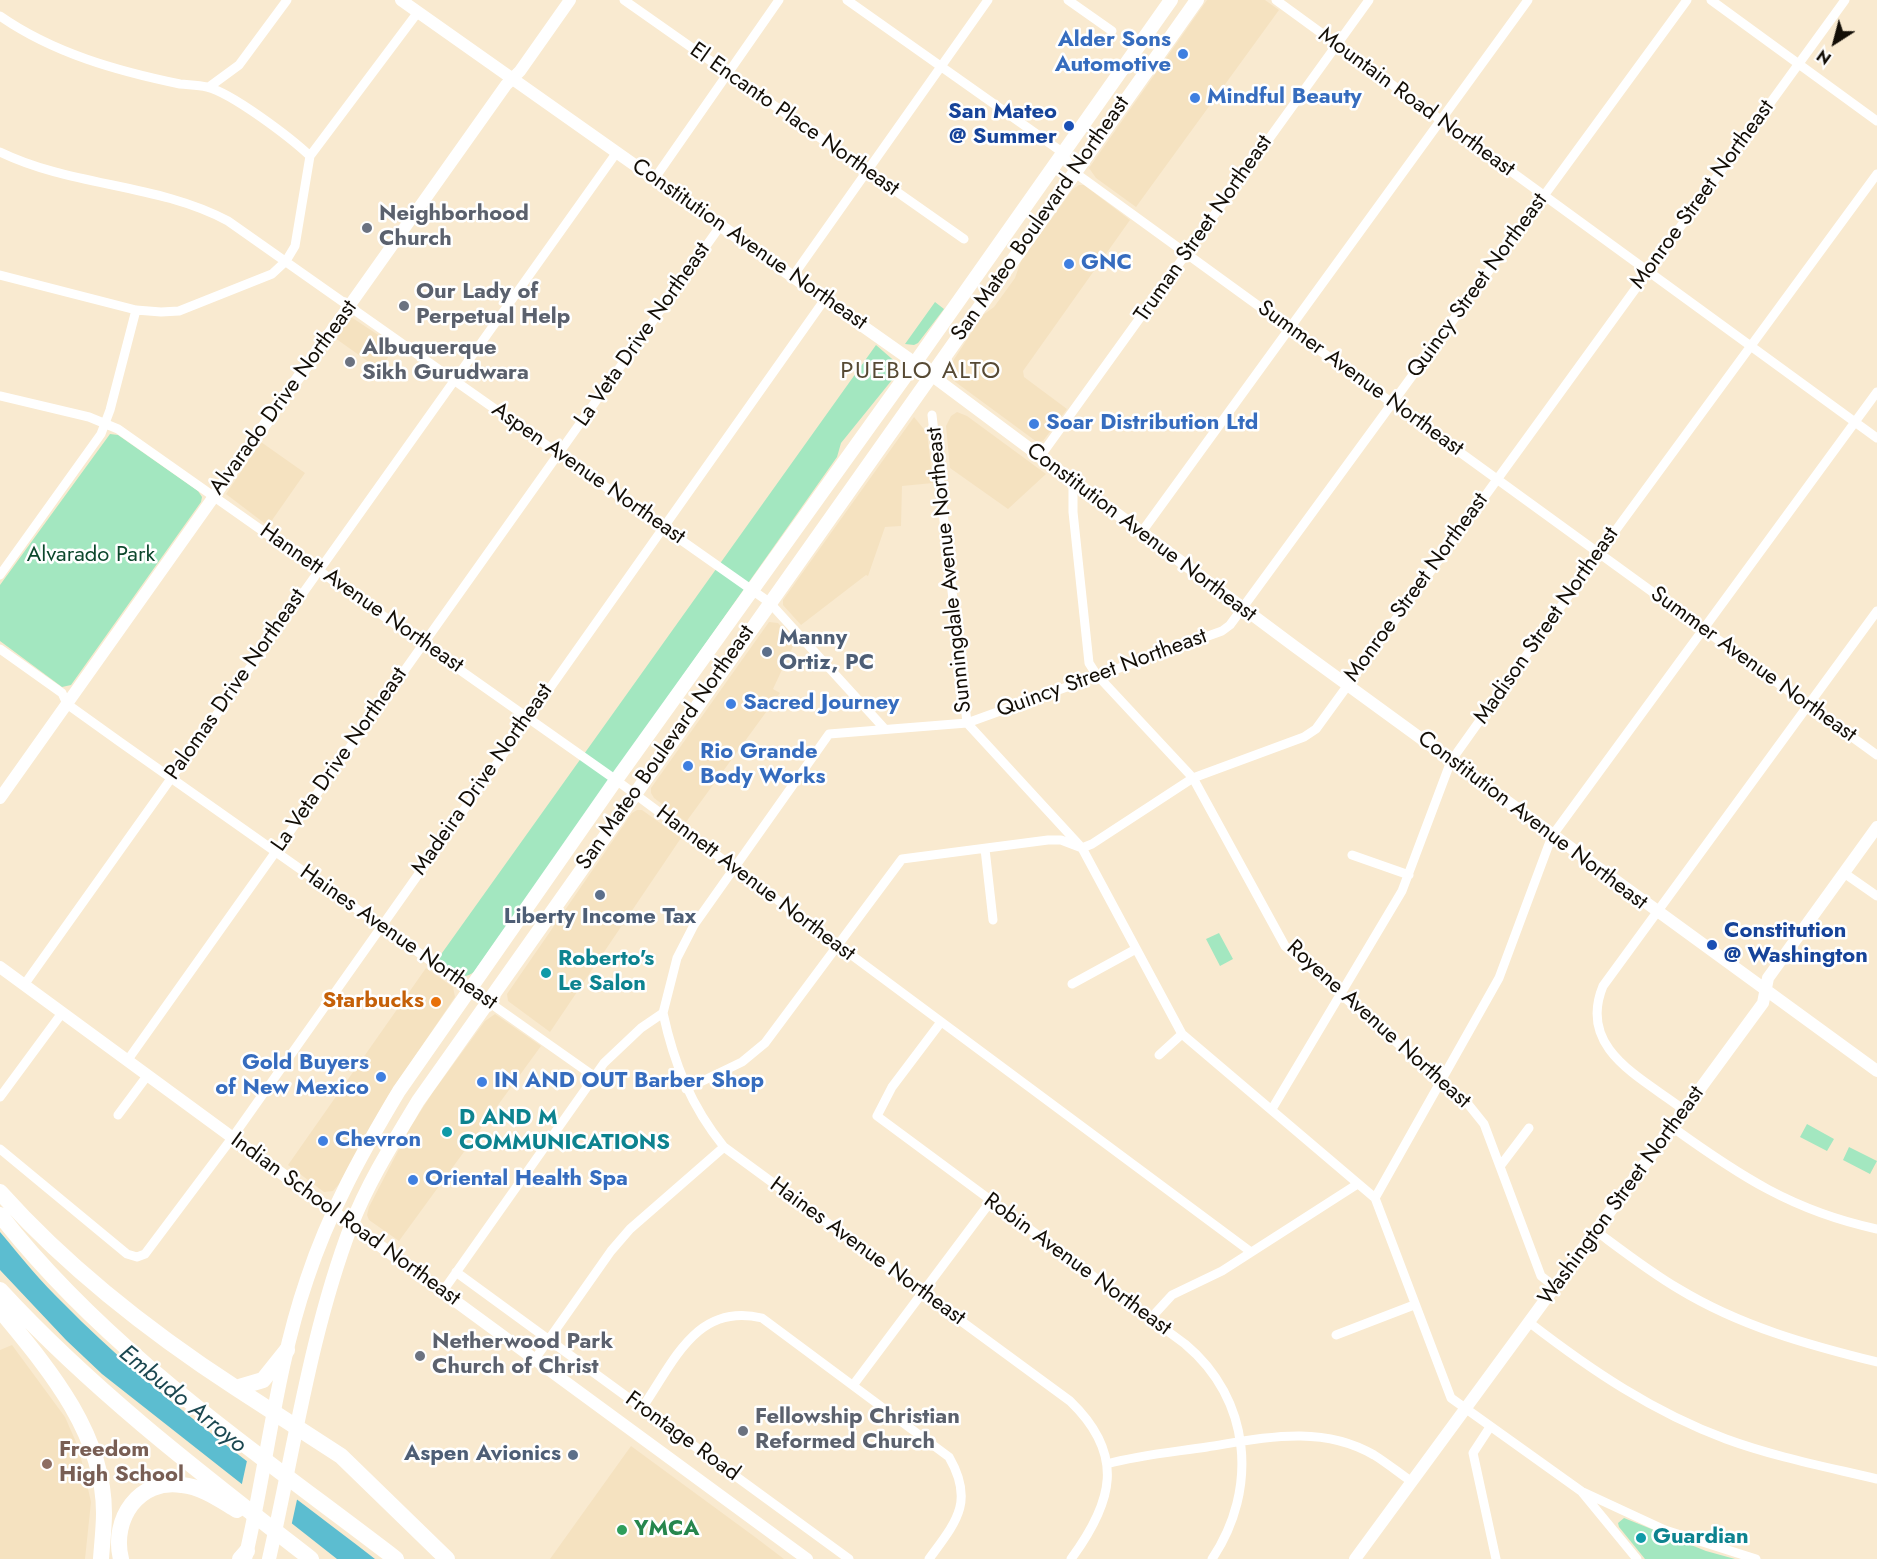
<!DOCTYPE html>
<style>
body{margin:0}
#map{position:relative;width:1877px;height:1559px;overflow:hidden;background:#f9ead0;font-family:Jost,sans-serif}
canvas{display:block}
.north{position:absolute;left:1805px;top:12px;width:60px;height:60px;-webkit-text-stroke:4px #fff;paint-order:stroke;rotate:216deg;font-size:16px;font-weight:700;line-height:24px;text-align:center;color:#130e06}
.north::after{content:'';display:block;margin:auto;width:21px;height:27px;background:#130e06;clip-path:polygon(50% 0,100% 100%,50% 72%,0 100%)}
</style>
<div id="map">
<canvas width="1877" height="1559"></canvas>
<div class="north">N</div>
</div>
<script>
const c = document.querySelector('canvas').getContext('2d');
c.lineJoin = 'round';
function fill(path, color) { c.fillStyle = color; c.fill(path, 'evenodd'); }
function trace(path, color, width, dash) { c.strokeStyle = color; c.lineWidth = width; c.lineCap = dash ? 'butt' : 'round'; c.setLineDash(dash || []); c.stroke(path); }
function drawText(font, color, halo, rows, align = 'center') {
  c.font = font + ' Jost,sans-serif'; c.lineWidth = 5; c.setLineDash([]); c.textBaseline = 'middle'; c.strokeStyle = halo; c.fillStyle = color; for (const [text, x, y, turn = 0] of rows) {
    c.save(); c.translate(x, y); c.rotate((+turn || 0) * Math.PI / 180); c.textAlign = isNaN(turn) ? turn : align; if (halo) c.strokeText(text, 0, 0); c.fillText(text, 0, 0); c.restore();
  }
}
const built = new Path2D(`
 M1207,0H1265L1279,10L1136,207L1096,178L1089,168Z
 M1079,185H1084L1130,220L1023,371L1024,377L1067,409L1043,441L1037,442L950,378L947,370L983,315L994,307L1015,278L1021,261L1073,189Z
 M351,317L395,346L380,370L335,338Z
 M957,412L967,416L1046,474L1008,509L950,468L946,426L951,416Z
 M914,417L927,433L933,483L902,486L901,526L885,527L868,576L866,575L801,625L783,605V600Z
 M261,442L305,473L268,526L226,494Z
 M769,622L778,623L795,642L773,689L780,693L686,822L654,798L651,793V788Z
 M637,810H642L681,838L550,1032L508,1001L507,994L632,813Z
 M426,968L453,987L455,997L388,1096L339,1184L333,1191L324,1192L288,1165Z
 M495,1014L541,1046L399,1241L369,1220L367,1215L369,1207L411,1126L433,1092L485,1021Z
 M12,1345L65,1417L79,1449L91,1502L85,1559H0V1350Z
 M631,1446L755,1537L784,1559H550Z`);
const green = new Path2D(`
 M935,302L944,309L918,343L914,345L905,344Z
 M876,345L899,365L896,375L841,443L837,457L474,972C460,983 449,968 437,960Z
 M110,434L118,435L198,491L202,497L201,502L71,685L62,687L0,641V585Z
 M1219,933L1233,959L1220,966L1206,939Z
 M1807,1124L1834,1139L1827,1151L1800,1137Z
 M1849,1147L1877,1161L1870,1174L1843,1160Z
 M1624,1518L1706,1551L1735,1559H1645L1619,1527L1618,1523Z`);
const water = new Path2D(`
 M0,1232C21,1257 41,1282 64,1304C156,1398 271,1478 375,1559H337L102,1374L66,1340L0,1270Z`);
const pier = new Path2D(`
 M248,1456L298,1495L291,1527L241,1488Z`);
const minor = new Path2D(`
 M624,0L964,239
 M847,0L1062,152L1074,172L1877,755
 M1068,0L1112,31
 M1276,0L1877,438
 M1711,0L1877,121
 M0,16C53,53 117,71 180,84C189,85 198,85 207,87C232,93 291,138 310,156
 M209,87L239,65L287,0
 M0,152C72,187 157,183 228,221L769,602L883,727
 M655,178L779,0
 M0,275L136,310L161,312L179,311L272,274L286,261L295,246L310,156L418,12
 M793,276L988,0
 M0,396L89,417L118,429L616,780L1251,1252
 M932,415L967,723L1082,848L1182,1034L1375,1198L1451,1398L1581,1491L1637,1559
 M1039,458L1369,0
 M1073,483V512L1089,663L1096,674L1193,778L1285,946L1468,1104L1484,1124L1541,1276L1555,1287
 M1141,533L1528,0
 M0,575L101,434L110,410L136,310
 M0,649L62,693L67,704L120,742L595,1077
 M985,849L993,920
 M1352,855L1409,875
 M1844,873L1877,896
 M1072,984L1136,949
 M24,985L617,152
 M663,1013C674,1064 691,1106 724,1147L1070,1401C1126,1455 1113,1502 1071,1559
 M941,1022L892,1087L877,1116L1185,1344C1251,1399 1259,1489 1212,1559
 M1159,1055L1182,1034
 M127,1061L721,225
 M686,1089L742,1062L765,1043L902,859L1048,840H1061L1082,848L1092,844L1193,778L1304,737L1316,729L1845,0
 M0,1097L62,1013
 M1272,1109L1402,891L1451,761L1599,553L1877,174
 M1684,1110C1641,1077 1577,1049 1603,986L1877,611
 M118,1115L147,1076
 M1672,1127C1740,1176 1793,1211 1877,1229
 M0,1149L127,1254L137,1257L145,1254L232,1138L825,299
 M1501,1165L1529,1128
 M1375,1198L1499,978L1552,836L1877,392
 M1596,1231C1623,1251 1650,1272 1679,1289C1740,1326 1808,1345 1877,1362
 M456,1272L849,1559
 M443,1291L604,1063L641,1028L663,1013L677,958L694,925L829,734L967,723L1222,631L1230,625L1687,0
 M1150,1319L1172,1295L1222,1271L1356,1185
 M1530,1323C1591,1370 1653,1412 1726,1439C1775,1457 1827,1467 1877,1479
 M1336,1335L1414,1305
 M535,1359L611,1251L630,1229L724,1147
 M854,1384L991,1201
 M642,1408C674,1362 696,1302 762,1318L949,1457C975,1502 956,1522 929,1559
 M1490,1427L1473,1453L1496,1559
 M1107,1464C1139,1455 1174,1452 1207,1447C1264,1438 1321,1424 1374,1455C1387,1463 1399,1473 1412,1482
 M1583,1492L1665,1530L1756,1559`);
const tertiary = new Path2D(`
 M401,0L915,363L1294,646L1877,1071
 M0,798L506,85L520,71L570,0
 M0,967L807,1559
 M1355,1559L1763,1003L1768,978L1877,827`);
const secondary = new Path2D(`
 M245,1559C267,1466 276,1369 307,1279C329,1212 363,1151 399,1091L616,780L915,363L1171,0
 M269,1559C294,1449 311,1331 351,1226C368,1182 394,1141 418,1101L1197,0`);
const motorway = new Path2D(`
 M0,1192C68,1268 150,1332 236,1388L263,1380L287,1350
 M0,1215C109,1354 258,1453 396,1559
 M0,1290C93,1391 203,1475 311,1559
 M0,1310C48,1368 104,1433 104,1513C104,1528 102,1544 101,1559
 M236,1388L341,1456L447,1559
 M121,1559C111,1519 139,1478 182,1485C202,1487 220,1500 237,1510
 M240,1559L247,1551`);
const markers = [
 [1183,54,6,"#3f7fe0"],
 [1195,98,6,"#3f7fe0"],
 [1069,126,6,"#1a4fb4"],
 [367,228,6,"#6b7280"],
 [1069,264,6,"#3f7fe0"],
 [404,306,6,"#6b7280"],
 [350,362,6,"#6b7280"],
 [1034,424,6,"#3f7fe0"],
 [767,652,6,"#5c6f8a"],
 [731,704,6,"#3f7fe0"],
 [688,766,6,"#3f7fe0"],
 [600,895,6,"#5c6f8a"],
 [1712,945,6,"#1a4fb4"],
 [546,973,6,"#0f9aa8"],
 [436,1002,6,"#e8710a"],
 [381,1077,6,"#3f7fe0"],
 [482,1082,6,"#3f7fe0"],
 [447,1132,6,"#0f9aa8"],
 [323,1141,6,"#3f7fe0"],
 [413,1180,6,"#3f7fe0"],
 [420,1356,6,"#6b7280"],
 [743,1431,6,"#6b7280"],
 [573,1455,6,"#5c6f8a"],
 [47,1464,6,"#8d6e63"],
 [622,1530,6,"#2e9e5b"],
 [1641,1538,6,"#0f9aa8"]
];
const shopNames = [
 ["Alder Sons",1171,41,"right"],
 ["Automotive",1171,66,"right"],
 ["Mindful Beauty",1207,98],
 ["GNC",1081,264],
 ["Soar Distribution Ltd",1046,424],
 ["Sacred Journey",743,704],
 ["Rio Grande",700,753],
 ["Body Works",700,778],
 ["Gold Buyers",369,1064,"right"],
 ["of New Mexico",369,1089,"right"],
 ["IN AND OUT Barber Shop",494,1082],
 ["Chevron",335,1141],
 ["Oriental Health Spa",425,1180]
];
const streetNames = [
 ["Mountain Road Northeast",1416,103,36],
 ["El Encanto Place Northeast",794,120,35],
 ["Monroe Street Northeast",1703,195,-54],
 ["San Mateo Boulevard Northeast",1041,219,-55],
 ["Truman Street Northeast",1204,229,-55],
 ["Constitution Avenue Northeast",749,245,35],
 ["Quincy Street Northeast",1478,286,-54],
 ["La Veta Drive Northeast",643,335,-55],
 ["Summer Avenue Northeast",1360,379,36],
 ["Alvarado Drive Northeast",284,398,-54],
 ["Aspen Avenue Northeast",588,474,35],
 ["Constitution Avenue Northeast",1141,533,37],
 ["Sunningdale Avenue Northeast",950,570,-96],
 ["Monroe Street Northeast",1417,588,-54],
 ["Hannett Avenue Northeast",361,599,35],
 ["Madison Street Northeast",1547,626,-55],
 ["Summer Avenue Northeast",1753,665,36],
 ["Quincy Street Northeast",1102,674,-20],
 ["Palomas Drive Northeast",236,685,-55],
 ["San Mateo Boulevard Northeast",666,748,-55],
 ["La Veta Drive Northeast",340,760,-55],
 ["Madeira Drive Northeast",483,780,-55],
 ["Constitution Avenue Northeast",1532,821,37],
 ["Hannett Avenue Northeast",755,884,37],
 ["Haines Avenue Northeast",398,938,35],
 ["Royene Avenue Northeast",1378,1025,42],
 ["Washington Street Northeast",1622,1196,-54],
 ["Indian School Road Northeast",345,1220,36],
 ["Haines Avenue Northeast",867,1252,36],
 ["Robin Avenue Northeast",1077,1265,36],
 ["Frontage Road",682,1437,36]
];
const transitNames = [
 ["San Mateo",1057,113],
 ["@ Summer",1057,138],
 ["Constitution",1724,932,"left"],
 ["@ Washington",1724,957,"left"]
];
const worshipNames = [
 ["Neighborhood",379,215],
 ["Church",379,240],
 ["Our Lady of",416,293],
 ["Perpetual Help",416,318],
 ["Albuquerque",362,349],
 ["Sikh Gurudwara",362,374],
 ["Netherwood Park",432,1343],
 ["Church of Christ",432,1368],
 ["Fellowship Christian",755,1418],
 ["Reformed Church",755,1443]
];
const parkNames = [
 ["Alvarado Park",91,556]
];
const serviceNames = [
 ["Manny",779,639],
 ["Ortiz, PC",779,664],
 ["Liberty Income Tax",600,918,"center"],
 ["Aspen Avionics",561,1455,"right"]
];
const cultureNames = [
 ["Roberto's",558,960],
 ["Le Salon",558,985],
 ["D AND M",459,1119],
 ["COMMUNICATIONS",459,1144],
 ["Guardian",1653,1538]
];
const foodNames = [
 ["Starbucks",424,1002]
];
const educationNames = [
 ["Freedom",59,1451],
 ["High School",59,1476]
];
const leisureNames = [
 ["YMCA",634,1530]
];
const neighbourhoodNames = [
 ["PUEBLO ALTO",921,372]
];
const waterNames = [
 ["Embudo Arroyo",182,1400,39]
];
fill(built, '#f5e2c0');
fill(green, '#a3e7c0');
fill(water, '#5cbdd0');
fill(pier, '#f9ead0');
trace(minor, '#fff', 9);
trace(tertiary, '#fff', 12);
trace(secondary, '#fff', 14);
trace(motorway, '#fff', 16);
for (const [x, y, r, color] of markers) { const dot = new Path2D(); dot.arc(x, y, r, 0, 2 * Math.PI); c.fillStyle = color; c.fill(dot); trace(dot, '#fff', 2); }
drawText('bold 22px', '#366cbe', '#fff', shopNames, 'left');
drawText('22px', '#130e06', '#fff', streetNames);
drawText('bold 22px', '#164399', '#fff', transitNames, 'right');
drawText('bold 22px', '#5b616d', '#fff', worshipNames, 'left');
drawText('22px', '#0c472c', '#fff', parkNames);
drawText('bold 22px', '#4e5e75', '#fff', serviceNames, 'left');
drawText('bold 22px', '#0d838f', '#fff', cultureNames, 'left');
drawText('bold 22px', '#c56008', '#fff', foodNames, 'right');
drawText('bold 22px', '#785e54', '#fff', educationNames, 'left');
drawText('bold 22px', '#27864d', '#fff', leisureNames, 'left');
c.letterSpacing = '1.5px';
drawText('24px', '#574a34', '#fff', neighbourhoodNames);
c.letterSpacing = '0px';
drawText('italic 24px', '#1b4750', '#fff', waterNames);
</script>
